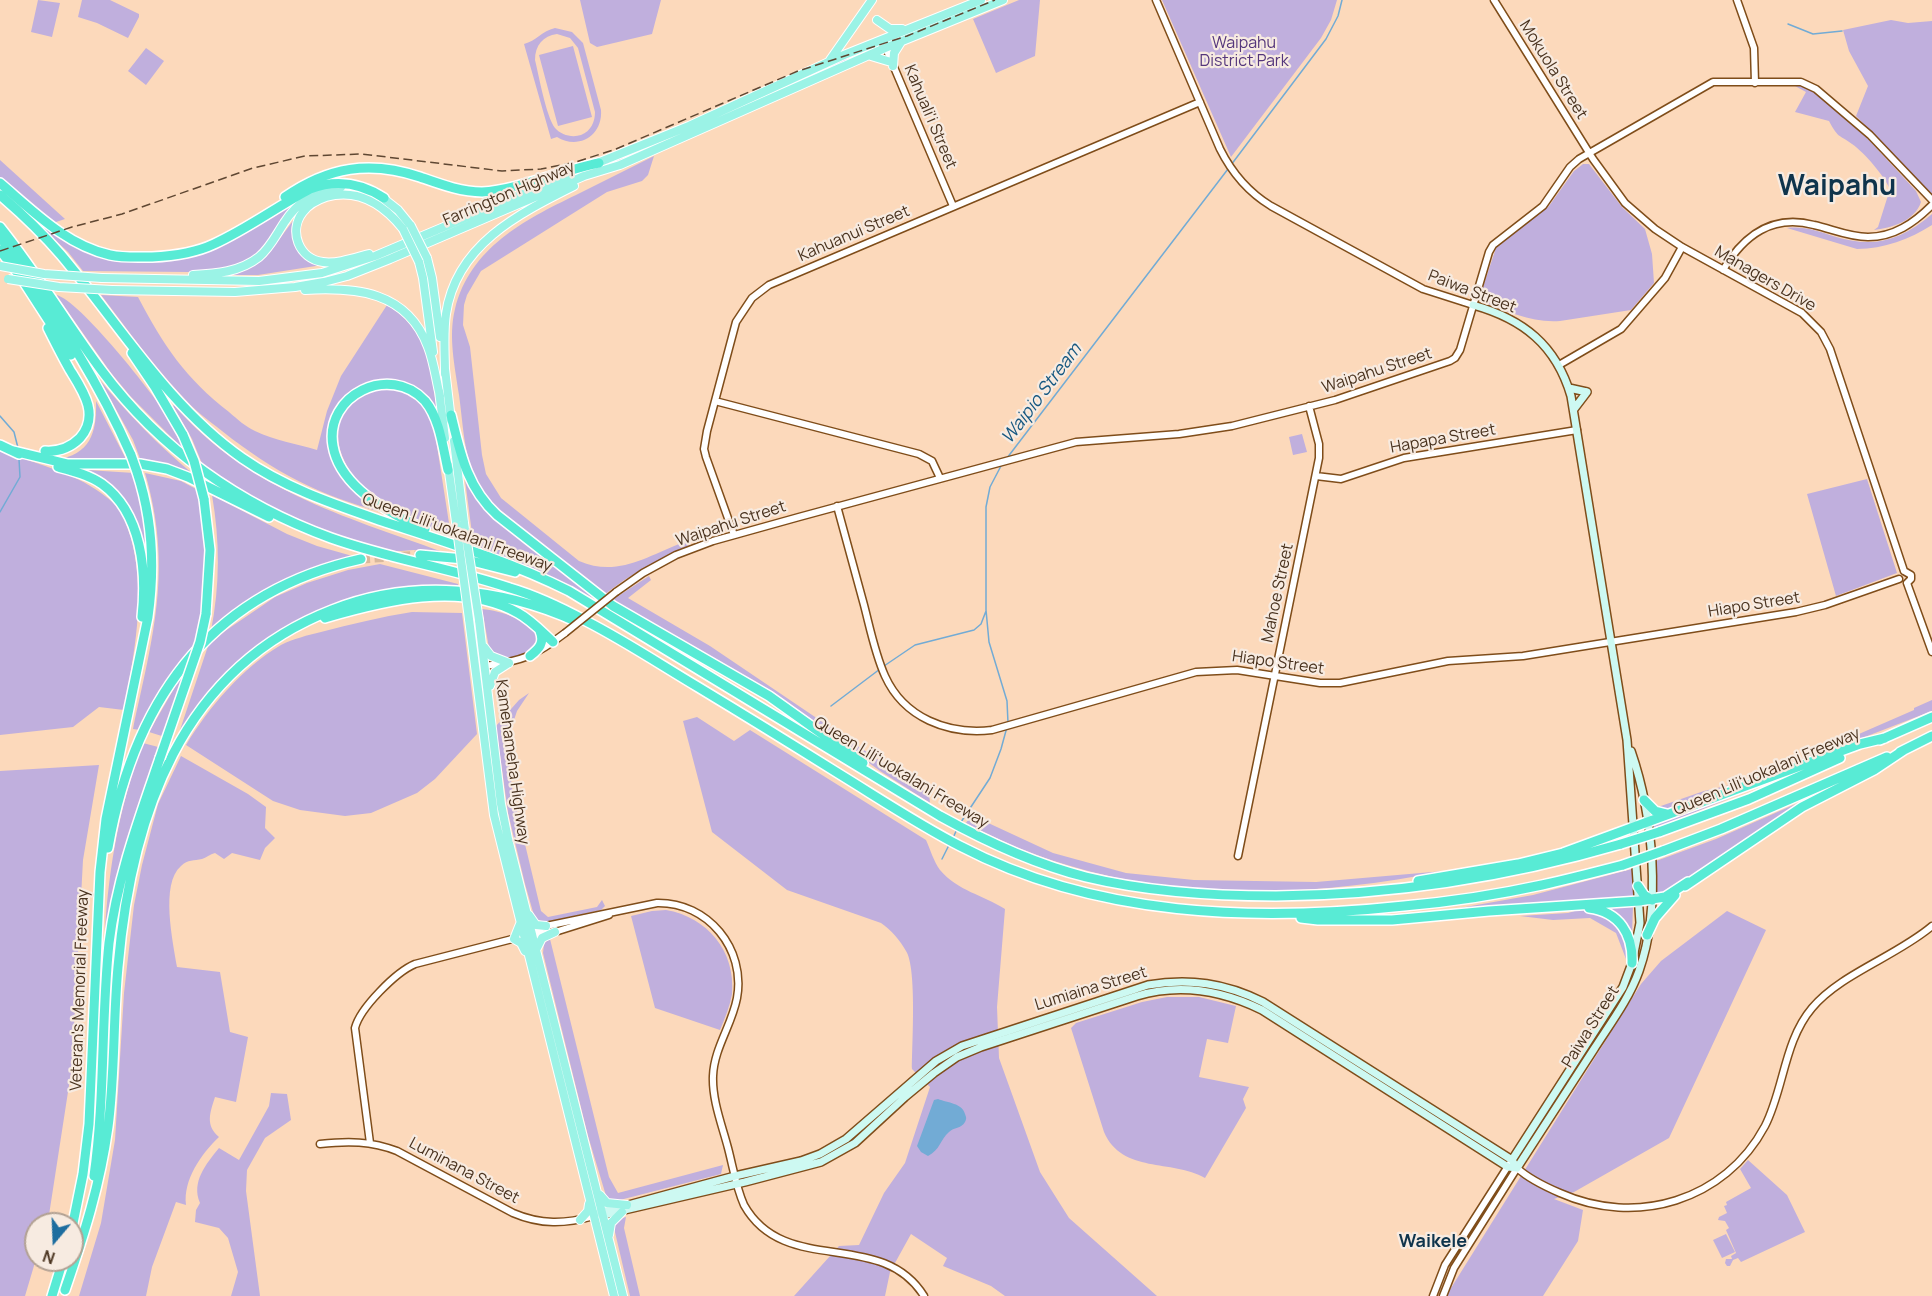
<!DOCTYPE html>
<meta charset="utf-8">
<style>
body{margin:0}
#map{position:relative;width:1932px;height:1296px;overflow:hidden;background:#fcd9bb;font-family:Manrope,sans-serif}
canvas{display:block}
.north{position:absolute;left:24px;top:1212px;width:60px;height:60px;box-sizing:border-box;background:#f7ebe1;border:2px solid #b2a193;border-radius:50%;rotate:199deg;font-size:16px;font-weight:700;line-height:24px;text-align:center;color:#4a331f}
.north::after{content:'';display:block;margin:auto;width:21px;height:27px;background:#1d6d9f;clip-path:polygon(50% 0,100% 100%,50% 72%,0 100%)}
</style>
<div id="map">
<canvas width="1932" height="1296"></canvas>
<div class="north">N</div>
</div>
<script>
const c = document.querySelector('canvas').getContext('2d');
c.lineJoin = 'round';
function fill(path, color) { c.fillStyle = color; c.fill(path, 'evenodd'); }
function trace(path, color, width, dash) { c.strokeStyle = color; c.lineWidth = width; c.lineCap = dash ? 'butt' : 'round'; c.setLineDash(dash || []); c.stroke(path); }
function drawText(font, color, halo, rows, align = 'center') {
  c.font = font + ' Manrope,sans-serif'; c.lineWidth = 4.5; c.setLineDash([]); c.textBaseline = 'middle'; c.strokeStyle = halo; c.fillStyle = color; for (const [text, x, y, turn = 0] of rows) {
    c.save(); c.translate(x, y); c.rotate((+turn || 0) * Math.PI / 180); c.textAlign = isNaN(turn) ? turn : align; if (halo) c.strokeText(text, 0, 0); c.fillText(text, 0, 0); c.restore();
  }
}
const green = new Path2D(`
 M38,0L60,3L52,37L31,32Z
 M82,0H110L139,14V17L128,38L97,23L78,17Z
 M580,0H661L652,34L597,47L590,43Z
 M1019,0H1040L1035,56L996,73L973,19Z
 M1162,0H1337L1331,20L1321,38L1231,157Z
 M1891,20L1908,23L1932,21V195L1856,116L1868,86L1849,51L1843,30Z
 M555,28L572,32L583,43L601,110C603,136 578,150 557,137L551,139L524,44C536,41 542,31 555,28ZM557,34L570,38L578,48L595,112C595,122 591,131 581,135C572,138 561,135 555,128C546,116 539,76 535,60C535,45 543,36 557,34Z
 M573,46L592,117L558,126L539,55Z
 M872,46L874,50L771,93L734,111L442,236L441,235Z
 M146,48L164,61L146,85L128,71Z
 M1795,86H1802L1813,91L1868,139L1916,191L1921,202C1915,221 1891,228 1874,230L1878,227L1890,189C1884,176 1865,153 1852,144C1838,134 1838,138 1829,121L1795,112L1806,92Z
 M654,156L648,175L642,181L607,192L481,271L467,295L464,305L463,325L470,347L482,455L486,474L501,498L579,561C616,577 644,558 679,544L686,543L689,546C659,559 630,574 604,595L494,505C463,471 465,438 459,395C455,367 448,337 455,309C470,248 524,220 576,195C602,182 628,169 654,156Z
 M0,160L65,219L50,224L0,180Z
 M1583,164H1589L1622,207L1645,229L1652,254L1654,283L1631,310L1560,321C1532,323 1509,312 1483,302L1480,296L1496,248L1549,206L1574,171Z
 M349,191L375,198L352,192L306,207L295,239L322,265L258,275H229L251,267L266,257L304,206L336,192Z
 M297,201L260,251L252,258L231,267L188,272L83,271L68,252L22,210L23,209L51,229L100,254L178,256Z
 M1932,214V225C1910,239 1884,249 1857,249L1787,228C1804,226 1818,231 1833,236C1874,249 1900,241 1932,214Z
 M56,295C78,298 156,397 170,420C176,429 180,440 184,450L131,397L111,373Z
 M101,295L138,297C163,345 186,379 229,412C237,419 246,427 255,431C274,440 297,444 317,450L327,411L341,376L387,305C428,330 430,365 437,410C423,383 393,374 365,384C357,387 347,393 343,400C337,411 334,442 332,455L384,513C319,495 275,473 222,431C208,420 193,409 181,395C152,364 127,329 101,295Z
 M99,379C128,414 158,445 193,474V478L142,464L133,440Z
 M390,388C417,396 428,404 435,433L451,536C437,531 422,526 409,519C374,502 328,464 340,421C343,410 356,396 367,391C374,389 383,389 390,388Z
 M96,401L127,461L56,460C90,454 97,434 96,401Z
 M174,405C247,489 343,516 443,552L414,550L388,552L346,540L311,526L244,494L203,466L192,439L173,406Z
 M1302,434L1307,452L1293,455L1289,437Z
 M0,450C32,463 73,472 101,493C107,498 114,502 118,508C125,518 129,531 132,542C146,598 134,654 124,710L99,707L73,727L0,735Z
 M72,469L134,473C143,504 150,533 148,566L137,526L109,488Z
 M464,472L474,492L599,598L597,600L534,569L474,549Z
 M145,473L181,481L198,490L204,519L207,556L204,610L196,646L158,693L140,730L133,729C153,636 173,568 145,473Z
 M1867,479L1897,573L1836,596L1807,494Z
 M212,495L287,534L317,546L356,557L271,589L235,610L211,631C220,585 220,541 212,495Z
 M380,564L458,584V587C431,591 403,595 376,599C363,601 348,601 335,606C267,628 214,678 177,739L208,646L225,631L275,597L307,583L348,570Z
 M649,576L651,580L628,598L710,646L929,794L930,803L880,771L823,729L612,600Z
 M482,609C502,611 527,619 539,637L533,652L509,660L494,657L489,648Z
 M412,612L462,613L477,734L435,779L417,793L371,813L345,816L300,810L273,801L186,745C209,707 242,668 281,645C293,639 308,635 321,632C351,624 381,617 412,612Z
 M189,668L165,737L149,732L176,685Z
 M529,693L517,711L510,732L507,749L513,794L541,911L548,917L597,907L602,900L605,906L601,910L545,922L535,919L525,884L508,813L496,726L519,700Z
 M1932,700V711L1751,781L1914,710V708Z
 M697,717L734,741L750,730L926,840C930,849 934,862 940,870C958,891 983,895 1005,909L997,1007L999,1058L1040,1172L1069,1218L1157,1296H1005L991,1286L943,1266L947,1258L911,1234L890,1272L885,1296H794L839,1246L859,1245L884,1193L905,1163L930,1087L912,1069C912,1045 917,968 906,951C900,940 891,930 881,923L787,890L712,832L683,721Z
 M143,743L162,748L109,930H105C109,865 120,804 143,743Z
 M181,756L248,794L266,807L265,828L275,838L265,848L260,860L232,853L224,859L215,853C210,854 206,858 202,859C194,861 188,859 181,866C160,884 173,942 177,967L220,972L230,1032L248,1037L236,1102L215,1097C210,1113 205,1125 219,1137C201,1154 183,1180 186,1205L176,1202L152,1267L146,1296H79L101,1223L115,1140L124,993L134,905L142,865L158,804Z
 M99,765L83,860L72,1066L49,1215L47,1224H36V1259L25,1296H0V771Z
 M1786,776L1653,829L1652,822Z
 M1730,785L1692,799L1667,811L1658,807L1704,791Z
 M1823,792L1703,870L1657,897L1656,861L1716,839Z
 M971,815L1053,853L1126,873L1194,880L1316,882L1444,871C1321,896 1188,902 1067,865C1032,855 998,840 966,823Z
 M1632,869L1634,897L1443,911L1533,895Z
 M1633,905L1632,937L1603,906Z
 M666,910C707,917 736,951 732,994C730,1006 725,1018 720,1030L655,1008L631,916L652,911Z
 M1578,910C1586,910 1594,909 1601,913C1618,922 1632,940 1626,959L1616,933L1590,918L1553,920L1520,916L1568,913Z
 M1727,911L1766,930L1669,1138L1574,1192L1554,1199L1583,1210L1578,1241L1543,1296H1446L1641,984L1661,961Z
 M550,939L609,1177L618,1193L723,1165L721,1174L616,1201L607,1199L588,1136L543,953L544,943Z
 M1167,997H1199L1236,1006L1228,1043L1207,1039L1199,1077L1249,1087L1243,1099L1246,1108L1205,1178C1172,1159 1122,1174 1104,1132L1071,1028L1076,1023L1142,1002Z
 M271,1093L287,1094L291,1120L265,1138L247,1170L246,1191L260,1296H231L238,1272L228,1238L219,1228L195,1222L196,1210L200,1203C191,1182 206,1164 219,1148L239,1160L269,1106Z
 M1748,1160L1787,1195L1805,1232L1741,1262L1738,1258L1733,1260L1730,1266H1727L1725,1263L1726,1259H1732L1731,1256L1736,1253L1726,1230L1729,1228L1725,1221L1718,1220L1719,1217L1727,1213L1724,1206L1727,1205L1726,1202L1751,1188L1740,1169Z
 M626,1217L624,1228L640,1296H630L614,1228C614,1222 621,1218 626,1217Z
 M1726,1234L1735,1252L1722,1258L1713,1240Z`);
const water = new Path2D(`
 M938,1099C948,1103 962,1103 965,1114C966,1117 967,1118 965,1122C961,1129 954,1127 949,1132C940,1140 940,1150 928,1156L921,1152L917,1146L934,1100Z`);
const stream = new Path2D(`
 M1788,24L1813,34L1842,31
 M1231,165L1326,39L1338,16L1342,0
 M0,416L14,432L18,448
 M1007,458L1228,169
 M1002,464L990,487L986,507V610L989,642L1007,701L1008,723
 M0,512L20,477L19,459
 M884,666L915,645L974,630L981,624L986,611
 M831,706L880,669
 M961,822L990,778L1001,749L1007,727
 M953,838L957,829
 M942,859L949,845`);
const motorwayTunnel = new Path2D(`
 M361,559L420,555`);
const tertiary = new Path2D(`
 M1156,0L1220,149C1232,173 1248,192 1271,206L1423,289L1473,305
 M1494,0L1593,159L1625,203L1655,229L1682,247L1802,313L1821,332L1830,349L1904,571
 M1737,0L1754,48L1755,83
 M885,46L953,206
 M1723,270C1744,235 1772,214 1814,225C1832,229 1849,237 1868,237C1894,237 1914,223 1932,205
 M1559,365L1621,329L1665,278L1682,247
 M715,401L919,454L932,461L940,478
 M1316,476L1341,479L1404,458L1577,430
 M837,506C846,539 855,572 864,605C870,628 875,654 885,676C904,718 948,735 992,730L1196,672L1237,670L1320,683H1340L1448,661L1523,656L1796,612L1825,605L1899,579
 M734,535L706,457L704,449L707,431L736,322L752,298L769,285L1200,102
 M1904,571L1911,575V579L1907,583
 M1907,583L1932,652
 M616,592L643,573L676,555L713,541L799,517L1076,442L1179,434L1232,426L1335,400L1450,361L1455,358L1460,350L1489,252L1493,245L1543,206L1570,167L1579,159L1713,82H1801L1816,89L1870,135L1932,200
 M485,666C522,661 535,656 565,633
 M1238,856L1319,458V444L1309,406
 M529,933L546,926L657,903C708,902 746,949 737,998C732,1025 714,1048 713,1076C712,1100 722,1125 728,1148C733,1167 736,1187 744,1205C785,1278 881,1227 924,1296
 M370,1143L355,1028C360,1008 396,972 415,964L524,936L555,932L609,915
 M320,1144C348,1141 371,1141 397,1151L513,1213C541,1225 565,1224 594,1216
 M1433,1296L1445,1265L1510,1163
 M1443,1296L1454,1268L1517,1168C1529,1179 1546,1187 1560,1193C1636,1227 1725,1201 1765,1126C1784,1089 1784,1041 1812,1008C1840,974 1897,956 1932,926`);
const secondary = new Path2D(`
 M1473,305C1523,319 1556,345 1571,396L1627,740L1640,923L1632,963L1623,987L1512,1160
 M1569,388L1587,392
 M1574,409L1587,392
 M1517,1168C1543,1128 1568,1089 1594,1049C1610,1024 1629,999 1639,971C1662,906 1653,815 1631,751
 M599,1213L735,1176L801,1161L820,1154L846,1139L936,1061L962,1046L1148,985C1189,978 1225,983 1263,1002L1512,1160L1517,1168
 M603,1215L745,1182L821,1162L855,1143L905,1097L934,1073L957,1057L981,1047L1137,996C1180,983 1221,990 1262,1010L1508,1167L1517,1168`);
const primary = new Path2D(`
 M877,20L890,29H902
 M871,56L891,62
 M830,60L872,0
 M893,66L894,53L901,42
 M595,164L689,126L844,55L981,0
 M379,195L398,210L411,226
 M369,254C354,258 337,264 323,262C299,259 288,231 303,212C309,204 317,200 326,197C358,188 384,205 403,229
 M427,258L432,278L440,337
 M419,262L423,278L433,352
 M193,275C216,274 240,272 259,257C270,248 276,235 284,223C297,202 317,190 341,187
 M102,278L259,281L322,273L375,256L567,175
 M112,290L235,292L295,287L324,282L347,276L390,259L584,176L620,165L885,48L1003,0
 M305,290C356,287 407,291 428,347C434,362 436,380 440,396
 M445,369L451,420
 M445,374C445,354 443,334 446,314C456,245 518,214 574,186
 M439,391L445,438
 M454,441L464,523
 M448,465L456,522
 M469,619L494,815L614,1296
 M479,620L501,804L508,839L623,1296
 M484,647L491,656L509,663
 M490,686L495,672L509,663
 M529,915L536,925L546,926
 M520,924L514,939L521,943L525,951
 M536,950L542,938L555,932
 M600,1195L607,1203L627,1205
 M580,1220L588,1211L589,1204
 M609,1235L611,1223L622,1212`);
const motorway = new Path2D(`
 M0,183C33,211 66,245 110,255C124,258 138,257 152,257C173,256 195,253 214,244C247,229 278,206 310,189C336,179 361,183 384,198
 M0,195C21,213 43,234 61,255C119,324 168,406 242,458C285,488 333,504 382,521C446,542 509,561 569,591L940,816C987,842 1034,864 1086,877C1148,892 1212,896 1276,896C1393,895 1508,877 1621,844
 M285,197C328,167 370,160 420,177C440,184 461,192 482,192C517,190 563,170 599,163
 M0,227C37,273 67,324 102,371C160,449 240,505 331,538C390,559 451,568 510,588C537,596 562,608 586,621C625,641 661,665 698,687C746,716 793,745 841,775C880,799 919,825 960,846C1096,917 1255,922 1404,906C1450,902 1496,895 1542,885C1569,879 1596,872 1623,865
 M0,237C50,305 97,378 131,455
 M0,250L20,276L71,355
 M132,353L155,387L183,435
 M451,415C460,452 467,488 497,515L613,606L769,696L863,763
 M0,445L19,454
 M14,451L68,464H140L167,469L188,477L269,517
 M45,451C59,452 70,448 80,438C100,415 83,391 70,370C62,356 55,342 48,328
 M58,467C73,471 89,475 102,484C142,513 147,572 142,617
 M204,499L210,550L206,614
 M425,529C390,514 340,487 333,446C324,395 390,363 425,401C440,419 443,448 448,470
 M420,555L464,559L515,572
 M325,618C383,601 461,581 518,613C531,620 542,632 553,642
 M530,656C539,649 545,643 540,631
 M1880,740L1932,717
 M1900,752L1932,736
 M1644,800L1655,811L1667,814
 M1659,832L1749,799L1840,758
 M108,848C134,700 209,593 361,559
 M1663,851L1721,829L1887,757
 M1418,881L1518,864L1563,853L1860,744L1885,738
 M1638,886L1644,895L1652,900
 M1685,886L1802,807L1874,770L1904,750
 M1589,908C1620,912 1633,935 1632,963
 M1301,918L1318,920H1392L1489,911L1639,901L1665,897L1688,882
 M1647,935L1655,918L1675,895
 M94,1176C105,1099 101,1021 109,943C117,878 139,819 160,758
 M72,1228L83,1174L89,1124L100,872L106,819L148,617C155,567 153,520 137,472
 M65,1290C84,1235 100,1185 108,1127C115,1074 113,1020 118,967C131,817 180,669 332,610C412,578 500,587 577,622
 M52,1296L63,1260`);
const rail = new Path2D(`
 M0,251L72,227L122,214L253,168L305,156L362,154L502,171L541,169L576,162L616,149L798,71L907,36L995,0`);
const tertiaryBridge = new Path2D(`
 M565,633L616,592`);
const primaryBridge = new Path2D(`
 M411,226L427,258
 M403,229L419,262
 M0,266L44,274L102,278
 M8,279L59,287L112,290
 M456,522L469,619
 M464,523L479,620`);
const motorwayBridge = new Path2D(`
 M183,435L194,461L204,499
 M131,455L137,472
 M160,758L200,642L206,614
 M1621,844L1659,832
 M1623,865L1663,851`);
const parkNames = [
 ["Waipahu",1244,44],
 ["District Park",1244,62]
];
const streetNames = [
 ["Mokuola Street",1553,70,58],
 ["Kahuali'i Street",930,117,67],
 ["Farrington Highway",509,194,-23],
 ["Kahuanui Street",854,234,-23],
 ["Managers Drive",1765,279,30],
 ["Paiwa Street",1472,292,21],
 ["Waipahu Street",1377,371,-18],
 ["Hapapa Street",1443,439,-10],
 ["Waipahu Street",731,524,-18],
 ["Queen Liliʻuokalani Freeway",457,533,20],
 ["Mahoe Street",1278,593,-78],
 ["Hiapo Street",1754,605,-9],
 ["Hiapo Street",1278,663,8],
 ["Kamehameha Highway",512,762,82],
 ["Queen Liliʻuokalani Freeway",1767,772,-23],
 ["Queen Liliʻuokalani Freeway",901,773,31],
 ["Lumiaina Street",1091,989,-17],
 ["Veteran's Memorial Freeway",80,990,-88],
 ["Paiwa Street",1591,1027,-58],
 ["Luminana Street",464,1171,28]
];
const waterNames = [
 ["Waipio Stream",1042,394,-53]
];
const neighbourhoodNames = [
 ["Waikele",1433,1242]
];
const townNames = [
 ["Waipahu",1837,187]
];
fill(green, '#c0afdd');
fill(water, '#72abd5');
trace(stream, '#72abd5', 1.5);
trace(motorwayTunnel, '#d8b89c', 9, [9, 4.5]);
trace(tertiary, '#7f4d1a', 9);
trace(secondary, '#7f4d1a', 10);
trace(primary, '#fff', 10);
trace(motorway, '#fff', 12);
trace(tertiary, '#fff', 6);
trace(secondary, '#cdf9f2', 7);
trace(primary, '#9bf3e6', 8);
trace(motorway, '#58ebd5', 9);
trace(rail, '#5f4732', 1.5, [9, 4.5]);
trace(tertiaryBridge, '#7f4d1a', 9, []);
trace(primaryBridge, '#fff', 10, []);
trace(motorwayBridge, '#fff', 12, []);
trace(tertiaryBridge, '#fff', 6);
trace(primaryBridge, '#9bf3e6', 8);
trace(motorwayBridge, '#58ebd5', 9);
drawText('16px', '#54367c', '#f7ebe1', parkNames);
drawText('16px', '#4a331f', '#f7ebe1', streetNames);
drawText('italic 18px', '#165881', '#f7ebe1', waterNames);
drawText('bold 18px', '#0f344c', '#f7ebe1', neighbourhoodNames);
drawText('bold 28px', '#0f344c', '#f7ebe1', townNames);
</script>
